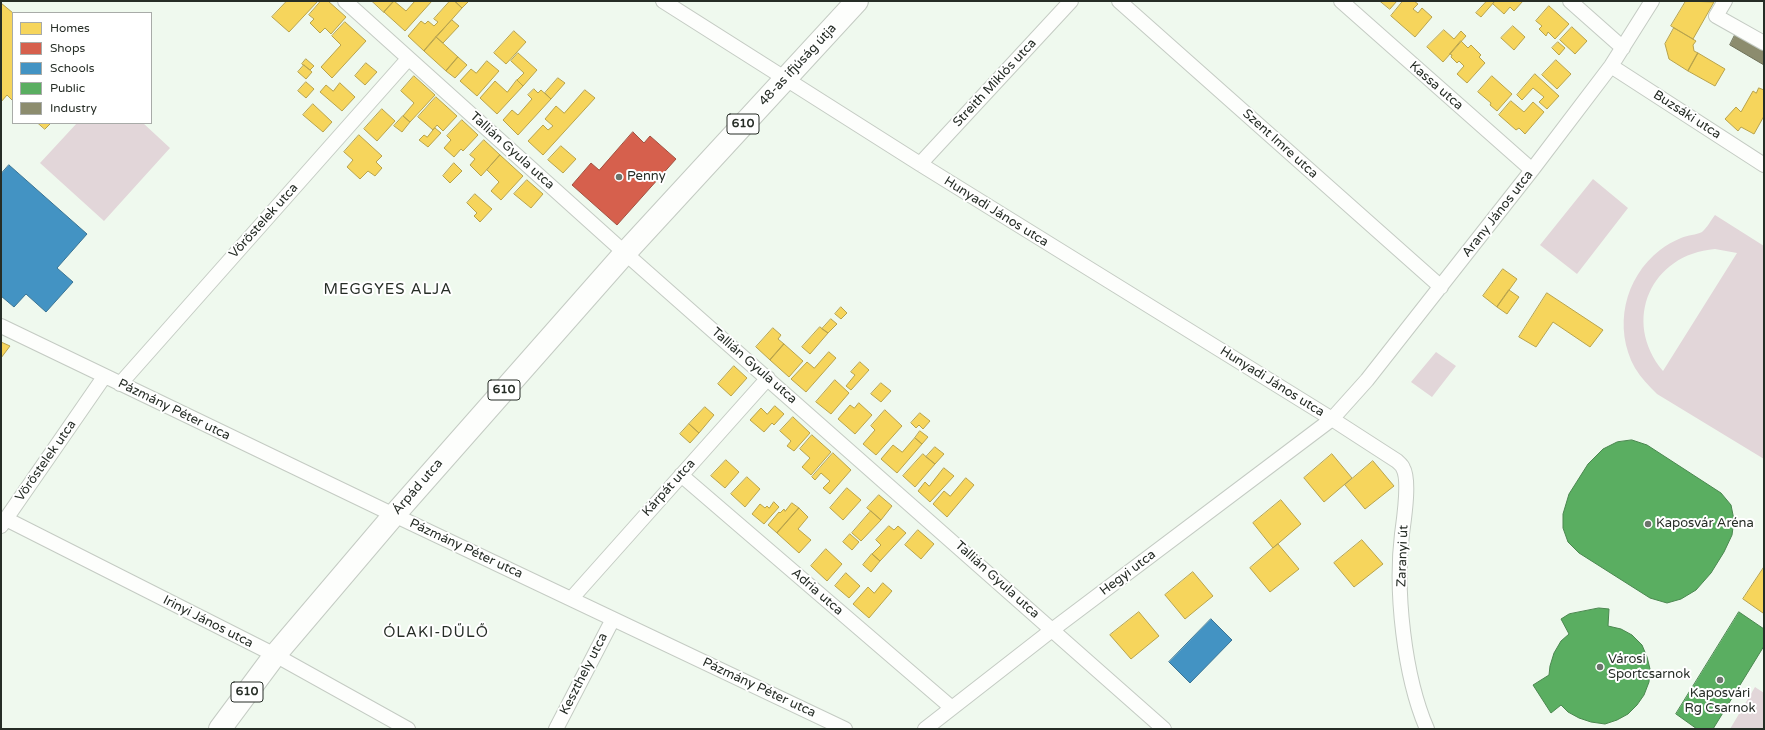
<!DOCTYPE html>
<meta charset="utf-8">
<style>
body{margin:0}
#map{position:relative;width:1765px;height:730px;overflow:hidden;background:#eff9ee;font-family:"Varela Round",sans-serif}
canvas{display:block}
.frame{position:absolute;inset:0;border:2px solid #262d26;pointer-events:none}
.legend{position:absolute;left:12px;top:12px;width:140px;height:112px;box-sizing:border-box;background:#fff;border:1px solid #a8aba8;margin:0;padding:5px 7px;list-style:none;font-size:12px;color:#262d26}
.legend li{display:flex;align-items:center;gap:8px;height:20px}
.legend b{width:20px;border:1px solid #a8aba8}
</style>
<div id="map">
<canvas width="1765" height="730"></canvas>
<div class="frame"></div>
<ul class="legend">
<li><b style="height:11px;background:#f6d55c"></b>Homes</li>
<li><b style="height:11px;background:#d6604d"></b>Shops</li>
<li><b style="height:11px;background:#4393c3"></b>Schools</li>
<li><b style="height:11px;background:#5aae61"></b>Public</li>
<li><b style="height:11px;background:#8c8c6e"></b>Industry</li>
</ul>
</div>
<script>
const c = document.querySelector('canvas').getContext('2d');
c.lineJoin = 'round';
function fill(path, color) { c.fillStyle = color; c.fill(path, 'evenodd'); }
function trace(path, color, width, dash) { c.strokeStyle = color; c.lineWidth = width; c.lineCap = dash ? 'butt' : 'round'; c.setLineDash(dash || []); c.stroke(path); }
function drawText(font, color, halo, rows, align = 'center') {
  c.font = font + ' "Varela Round",sans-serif'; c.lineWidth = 4; c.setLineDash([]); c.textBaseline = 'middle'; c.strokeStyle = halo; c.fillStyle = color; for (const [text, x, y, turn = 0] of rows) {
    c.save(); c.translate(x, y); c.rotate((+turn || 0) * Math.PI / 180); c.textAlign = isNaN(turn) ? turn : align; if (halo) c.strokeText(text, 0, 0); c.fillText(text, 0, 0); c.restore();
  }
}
const green = new Path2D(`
 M77,123H143L170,148L104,221L40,163Z
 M1593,179L1628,208L1577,274L1540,245Z
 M1715,215L1764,246V459L1657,394C1649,386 1641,378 1635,368C1613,328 1624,278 1660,250C1666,245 1674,241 1681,238C1688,235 1696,235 1702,232C1707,228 1711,220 1715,215ZM1715,249L1737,253L1663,371C1621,321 1651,254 1715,249Z
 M1436,352L1456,366L1432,397L1411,382Z
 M1755,687L1764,693V729H1730Z`);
const homes = new Path2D(`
 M287,1H318L289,32L272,17Z
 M321,1H328L346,17L331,34L325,28L320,33L310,23L314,19L309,15Z
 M372,1H394L384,12Z
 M394,1L406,11L415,1H432L405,31L384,12Z
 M450,1H454L462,8L424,51L408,36L421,21L425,24L428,21L434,26L438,22L434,19Z
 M457,1H469L462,8L456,2Z
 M1380,1H1397L1390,9Z
 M1403,1H1414L1418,4L1413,9L1418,13L1422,8L1432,17L1415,37L1391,16Z
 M1487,1H1495L1481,17L1476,13Z
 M1495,1H1523L1514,11L1510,7L1504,14L1493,4Z
 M1686,1L1714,2L1693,39L1671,26Z
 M1,3L13,13V101L7,95L1,102Z
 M1549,6L1569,24L1555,39L1548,32L1546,36L1539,29L1542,26L1536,21Z
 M452,20L459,26L443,43L436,37Z
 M345,22L366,41L332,78L321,67L341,45L332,36Z
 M1513,26L1525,37L1514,50L1501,38Z
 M1572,27L1587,41L1575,54L1560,40Z
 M1674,28L1696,41L1693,45L1694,51L1698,53L1688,71L1669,59L1665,44Z
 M1444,30L1454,39L1461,31L1466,36L1443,62L1427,47Z
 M514,31L526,42L506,64L494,53Z
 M436,37L458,57L446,71L424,51Z
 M1461,41L1468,48L1471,45L1481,55L1479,57L1485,63L1467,83L1457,74L1464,66L1459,61L1457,63L1451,57L1452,55L1450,54Z
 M1558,42L1565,48L1559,55L1552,48Z
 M518,53L537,70L523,86L517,80L524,73L511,61Z
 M1698,53L1725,69L1715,86L1688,71Z
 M458,57L467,65L455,78L446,71Z
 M306,59L314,66L310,70L302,64Z
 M1556,60L1571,74L1557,89L1542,75Z
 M487,61L499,71L477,96L460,81L471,69L476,73Z
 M366,63L377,72L365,85L355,76Z
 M304,65L312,72L306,79L298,72Z
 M1535,74L1559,96L1547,109L1539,102L1544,97L1533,88L1522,100L1517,95Z
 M414,76L435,95L410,122L403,116L414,103L401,91Z
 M1492,76L1512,94L1497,111L1490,105L1491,103L1478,92Z
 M558,78L565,83L551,99L545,93Z
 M517,80L523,86L497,114L480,98L495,81L507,92Z
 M306,82L314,89L306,98L298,91Z
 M340,83L355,97L342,111L320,92L326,85L333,91Z
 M1759,88L1764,90V116L1754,134L1741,127L1738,131L1725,119L1736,107L1741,112L1753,91L1756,93Z
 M534,89L538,93L541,90L551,99L518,135L503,120L512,110L518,115L532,99L528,95Z
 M585,90L595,98L543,155L528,141L543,125L548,130L553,126L545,119L556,106L564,113Z
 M436,97L457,116L443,131L437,125L433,130L418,117Z
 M1511,101L1524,112L1533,102L1544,112L1525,134L1519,128L1516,130L1499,115Z
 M313,104L332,122L323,132L303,115Z
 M382,109L395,121L377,141L364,129Z
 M403,116L410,122L402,132L394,126Z
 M462,120L478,135L463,151L461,149L454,157L444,148L451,140L447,136Z
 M38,123H51L45,129Z
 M435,128L441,133L428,147L419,140L424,135L427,137Z
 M359,135L382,156L376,162L382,168L375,176L368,171L360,179L347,167L353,160L344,152Z
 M484,140L500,155L481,176L470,165L475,159L470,155Z
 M561,146L576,159L563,173L548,160Z
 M500,155L523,176L501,200L491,191L499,182L487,170Z
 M454,163L462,171L450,183L443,176Z
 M527,180L543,194L531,208L514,194Z
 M475,194L492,209L480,222L474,216L477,213L467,203Z
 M1503,269L1517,279L1497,307L1483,296Z
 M1509,290L1519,297L1507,314L1497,307Z
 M1547,293L1603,330L1590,347L1553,322L1536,347L1519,337Z
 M841,307L847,313L841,319L835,314Z
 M831,319L837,324L828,333L822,329Z
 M820,327L828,333L810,354L802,347Z
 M773,328L781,335L778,339L784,344L770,360L756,347Z
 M1,342L10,346L1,358Z
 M784,344L803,361L789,377L770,360Z
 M829,352L836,358L806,392L791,379L807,362L814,368Z
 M860,362L869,370L851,390L846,386L855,375L851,372Z
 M734,366L747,378L731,396L718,384Z
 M835,380L849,393L831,414L816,402Z
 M881,383L891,391L881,402L871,394Z
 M859,403L872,415L855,434L838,419L850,405L854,408Z
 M775,406L784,414L774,425L772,423L764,432L750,420L761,408L767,414Z
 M705,407L714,415L699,433L689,424Z
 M885,410L902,426L876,455L863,444L875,430L871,426Z
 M920,413L930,421L923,429L919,425L916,428L911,423Z
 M793,417L810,433L794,451L787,446L791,441L780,431Z
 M689,424L699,433L690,443L680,434Z
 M920,431L928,437L922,444L915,438Z
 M812,435L831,452L811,475L802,467L810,458L800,449Z
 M915,438L922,444L897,473L881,459L893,445L902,452Z
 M935,447L944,454L935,464L926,457Z
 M833,453L851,470L830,494L823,488L830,481L821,473L815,480L812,477Z
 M923,454L935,464L915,487L903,476Z
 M1332,454L1352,478L1324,502L1304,478Z
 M726,460L739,472L725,488L711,476Z
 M1373,461L1394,486L1365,509L1345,485Z
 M944,468L954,476L930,502L918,491L925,482L929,486Z
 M747,477L760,489L745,507L731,494Z
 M966,478L974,485L947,517L933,504L944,491L950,496Z
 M847,488L861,500L843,520L830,508Z
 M879,495L892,506L881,520L867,508Z
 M1281,500L1301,524L1273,548L1253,523Z
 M774,502L779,507L764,524L752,514L760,504L765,508L767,506L769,508Z
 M792,503L799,508L777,533L768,525L779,512L780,513L784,509L785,511Z
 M799,508L808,517L798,529L811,540L799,553L777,533Z
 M871,511L881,520L861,541L852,533Z
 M889,526L894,530L898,526L906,533L880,561L872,554L881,545L876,540Z
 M918,530L934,544L921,559L905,545Z
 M850,534L859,542L852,550L843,542Z
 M1362,540L1383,564L1354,587L1334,563Z
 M1278,544L1299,569L1270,592L1250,568Z
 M826,549L842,564L827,581L811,566Z
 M872,554L880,561L871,572L863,565Z
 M1764,567V611L1763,613L1743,599Z
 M1193,572L1213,596L1185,619L1165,595Z
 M846,573L860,586L849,598L835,586Z
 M883,583L892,591L869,618L853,604L868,587L874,593Z
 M1139,612L1159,636L1131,659L1110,635Z`);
const shops = new Path2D(`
 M633,132L644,143L650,136L676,159L617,225L572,185L591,163L599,170Z`);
const schools = new Path2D(`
 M9,165L87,234L57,268L73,282L46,312L26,294L14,307L1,296V174Z
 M1211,619L1232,640L1190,683L1169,662Z`);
const public = new Path2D(`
 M1632,440L1647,445L1721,493L1731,505L1734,520L1732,535L1724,552L1711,573L1696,590L1681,599L1667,603L1650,598L1579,553L1568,542L1563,528V514L1569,494L1588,464L1603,449L1617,442Z
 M1599,608L1609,609L1608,626L1621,629L1632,635L1642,645L1647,657L1650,669L1649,682L1644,695L1637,705L1628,714L1617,720L1605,724L1591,722L1579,718L1568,712L1561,705L1551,713L1533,685L1549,675L1550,666L1554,653L1561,641L1569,634L1561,619L1569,614Z
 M1739,612L1764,629V646L1713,729H1697L1676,714Z`);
const industry = new Path2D(`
 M1735,35L1764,51V65L1730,45Z`);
const minor = new Path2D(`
 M345,1L625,253L1164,729
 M663,1L920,164L1332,419L1397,461C1399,463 1402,465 1403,468C1410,480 1404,519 1402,534C1395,591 1404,676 1427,729
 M1119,1L1441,287
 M1341,1L1532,170
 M1570,1L1623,48
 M1725,1L1716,16L1764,43
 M1611,66L1764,165
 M920,164L1071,1
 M1,326L394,515L845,729
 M120,384L408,59
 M681,475L952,708
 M6,519L275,655L408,729
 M1,526L104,377
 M571,599L768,378
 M556,729L613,619
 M925,729L1052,630L1332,419L1367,380L1532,170L1611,66L1652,1`);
const primary = new Path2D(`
 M220,729L275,655L394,515L625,253L857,1`);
const markers = [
 [619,177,4,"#6c746c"],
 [1648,524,4,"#6c746c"],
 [1600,667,4,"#6c746c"],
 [1720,680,4,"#6c746c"]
];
const shields = [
 [743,124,32],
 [504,390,32],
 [247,692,32]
];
const shieldNames = [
 ["610",743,124],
 ["610",504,390],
 ["610",247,692]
];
const streetNames = [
 ["48-as ifjúság útja",798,65,-47],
 ["Streith Miklós utca",995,83,-47],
 ["Kassa utca",1436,86,41],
 ["Buzsáki utca",1687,115,33],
 ["Szent Imre utca",1280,144,42],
 ["Tallián Gyula utca",512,151,42],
 ["Hunyadi János utca",996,212,32],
 ["Arany János utca",1498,214,-52],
 ["Vöröstelek utca",264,221,-48],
 ["Tallián Gyula utca",754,366,41],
 ["Hunyadi János utca",1272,382,32],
 ["Pázmány Péter utca",174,410,26],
 ["Vöröstelek utca",46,461,-55],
 ["Árpád utca",418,487,-49],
 ["Kárpát utca",669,488,-48],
 ["Pázmány Péter utca",466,549,25],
 ["Zaranyi út",1403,556,-88],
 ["Hegyi utca",1128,573,-37],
 ["Tallián Gyula utca",997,580,42],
 ["Adria utca",817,592,41],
 ["Irinyi János utca",208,622,27],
 ["Keszthely utca",584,674,-63],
 ["Pázmány Péter utca",759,688,25]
];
const poiNames = [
 ["Penny",627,177],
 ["Kaposvár Aréna",1656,524],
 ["Városi",1608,660],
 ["Sportcsarnok",1608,675],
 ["Kaposvári",1720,694,"center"],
 ["Rg Csarnok",1720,709,"center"]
];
const quarterNames = [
 ["MEGGYES ALJA",388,290],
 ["ÓLAKI-DŰLŐ",436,633]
];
fill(green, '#e2d6d9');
fill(homes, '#f6d55c');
trace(homes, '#b8a34c', 1);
fill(shops, '#d6604d');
trace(shops, '#a15141', 1);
fill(schools, '#4393c3');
trace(schools, '#3a7494', 1);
fill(public, '#5aae61');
trace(public, '#4a874f', 1);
fill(industry, '#8c8c6e');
trace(industry, '#6d7058', 1);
trace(minor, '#c4cbc3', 16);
trace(primary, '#c4cbc3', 24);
trace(minor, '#fdfefc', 14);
trace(primary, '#fdfefc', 22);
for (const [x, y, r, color] of markers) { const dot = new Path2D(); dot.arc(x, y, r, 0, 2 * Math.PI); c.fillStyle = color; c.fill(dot); trace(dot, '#fff', 1.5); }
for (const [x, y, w] of shields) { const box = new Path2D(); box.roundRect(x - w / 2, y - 10, w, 20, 3); c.fillStyle = '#fff'; c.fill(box); trace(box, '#262d26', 1); }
drawText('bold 12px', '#262d26', null, shieldNames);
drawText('13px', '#262d26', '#fff', streetNames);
drawText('13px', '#262d26', '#fff', poiNames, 'left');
c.letterSpacing = '1px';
drawText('15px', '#262d26', '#fff', quarterNames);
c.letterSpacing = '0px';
</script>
